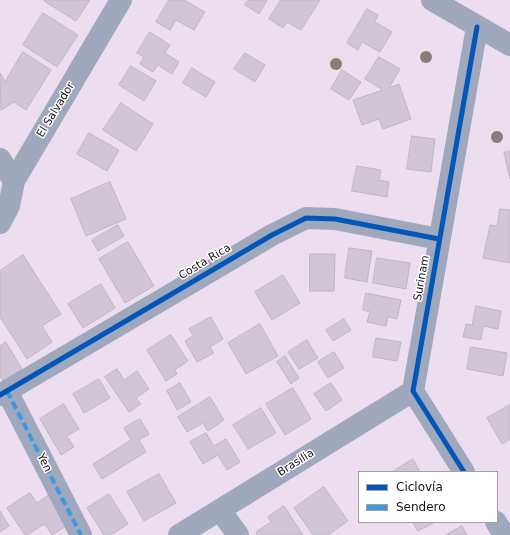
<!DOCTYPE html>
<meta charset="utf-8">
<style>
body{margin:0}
#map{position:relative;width:510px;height:535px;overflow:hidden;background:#ecddef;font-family:"DejaVu Sans",sans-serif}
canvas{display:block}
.legend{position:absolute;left:358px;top:471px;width:140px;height:52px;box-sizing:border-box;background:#fff;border:1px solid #a39fa4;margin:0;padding:5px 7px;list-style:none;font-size:12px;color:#190f1b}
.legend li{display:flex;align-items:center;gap:8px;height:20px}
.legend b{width:20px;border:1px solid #a39fa4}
</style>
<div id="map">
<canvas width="510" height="535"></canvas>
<ul class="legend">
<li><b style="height:5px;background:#0057b8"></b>Ciclovía</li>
<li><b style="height:5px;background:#3b9adf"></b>Sendero</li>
</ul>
</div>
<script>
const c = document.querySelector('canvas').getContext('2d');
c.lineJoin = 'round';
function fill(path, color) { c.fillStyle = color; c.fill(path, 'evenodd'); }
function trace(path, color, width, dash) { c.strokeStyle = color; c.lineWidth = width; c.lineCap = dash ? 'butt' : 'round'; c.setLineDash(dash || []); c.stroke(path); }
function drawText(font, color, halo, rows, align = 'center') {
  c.font = font + ' "DejaVu Sans",sans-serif'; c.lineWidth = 3; c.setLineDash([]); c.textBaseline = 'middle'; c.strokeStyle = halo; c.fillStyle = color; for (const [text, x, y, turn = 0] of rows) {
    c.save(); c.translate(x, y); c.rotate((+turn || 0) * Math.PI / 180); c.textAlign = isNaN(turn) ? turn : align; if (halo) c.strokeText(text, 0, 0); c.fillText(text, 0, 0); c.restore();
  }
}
const building = new Path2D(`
 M45,0H90L76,21L44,1Z
 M169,0H184L205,12L194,30L176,20L170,30L156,22Z
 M249,0H267L259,14L245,5Z
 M281,0H320L301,30L287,22L283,28L269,19Z
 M367,9L378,15L375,22L392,32L380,52L362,42L358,50L347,43Z
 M43,13L78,35L57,67L23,45Z
 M150,32L170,45L165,53L179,62L172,74L158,65L153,72L140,64L144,57L137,53Z
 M23,52L51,70L26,110L14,102L1,110L0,73L5,81Z
 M245,53L265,65L255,82L234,69Z
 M379,57L400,69L389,88L399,84L411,119L383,129L379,119L362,125L353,100L383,90L365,79Z
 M131,66L156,81L144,101L119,85Z
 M192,68L215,82L206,97L183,83Z
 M342,70L361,82L349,100L331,89Z
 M121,103L153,124L136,151L103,130Z
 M89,133L119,150L107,171L77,154Z
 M412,136L435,139L431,172L407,169Z
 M510,151V179L504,153Z
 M357,166L381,170L379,180L389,182L387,197L352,191Z
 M110,182L126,219L86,236L71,199Z
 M500,209L510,210V263L483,258L490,225L497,226Z
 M118,225L124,236L98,251L92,240Z
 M128,242L154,286L125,303L99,259Z
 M349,248L372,251L367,282L345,278Z
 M310,254H335L334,291H310Z
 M23,255L61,314L42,326L52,342L27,359L0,317V271Z
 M377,258L410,263L406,289L373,283Z
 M283,275L300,303L272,320L255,292Z
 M101,284L115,308L83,328L68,304Z
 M366,293L401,300L397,319L388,317L386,326L367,322L370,312L363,310Z
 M476,306L501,311L498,329L483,326L481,340L463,337L466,324L472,325Z
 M211,317L223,339L210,347L214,353L197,362L185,341L193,336L189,329Z
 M344,319L351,330L333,341L326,330Z
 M260,324L278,356L246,374L228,343Z
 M171,335L188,361L175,370L177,374L166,381L147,350Z
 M376,338L401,342L397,361L373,357Z
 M307,340L318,358L299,369L288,352Z
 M6,342L22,369L3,381L0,376V346Z
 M471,347L507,353L503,376L467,369Z
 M334,352L344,368L328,378L318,362Z
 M285,356L299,378L291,384L277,362Z
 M117,369L124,380L137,371L149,389L136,398L141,404L129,412L105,377Z
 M99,379L110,398L84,413L73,394Z
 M180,383L191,402L177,410L167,391Z
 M331,383L342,400L326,411L314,394Z
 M293,388L311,419L285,435L266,404Z
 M210,397L224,420L208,431L203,423L187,432L178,417Z
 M64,404L79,429L67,436L74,447L61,455L40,419Z
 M510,405V439L502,444L487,418Z
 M261,408L276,433L248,449L233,425Z
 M140,419L149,434L139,440L146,452L102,479L93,464L131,440L124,428Z
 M206,433L214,446L226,439L240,462L227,470L218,455L203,464L190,442Z
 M413,459L420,472H392Z
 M159,474L176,503L144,521L127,492Z
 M324,487L348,521L328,535H313L294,508Z
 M30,493L37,503L50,494L69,524L52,535L45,524L27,535H25L7,508Z
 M109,494L128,524L111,535H104L87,508Z
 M284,506L303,535H258L256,532L271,522L268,517Z
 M0,511L9,526L0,532Z
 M413,522H435L418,531Z
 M462,526L467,535H446Z`);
const minor = new Path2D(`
 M432,0L510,45
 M0,159L14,181
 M0,223L9,206L14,181L121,0
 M7,391L81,535
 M0,395L272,235L306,218L335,219L439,239
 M464,472L413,391L477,27
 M220,510L238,535
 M496,522L504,535
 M179,535L413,391`);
const quiet = new Path2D(`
 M7,391L81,535`);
const cycleway = new Path2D(`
 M0,395L272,235L306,218L335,219L439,239
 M464,472L413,391L477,27`);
const trees = [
 [426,57],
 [336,64],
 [497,137]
];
const streetNames = [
 ["El Salvador",56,110,-59],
 ["Costa Rica",205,262,-31],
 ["Surinam",422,278,-80],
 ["Yen",44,463,63],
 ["Brasilia",296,463,-32]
];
fill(building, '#d0c6d6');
trace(building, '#bfb6c5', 1);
trace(minor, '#a0a8bd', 22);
trace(quiet, '#3b9adf', 4, [8, 4]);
trace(cycleway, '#0057b8', 5);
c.fillStyle = '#8a7d79';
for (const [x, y] of trees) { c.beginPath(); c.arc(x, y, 6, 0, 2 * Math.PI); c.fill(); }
drawText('11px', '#190f1b', '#fff', streetNames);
</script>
